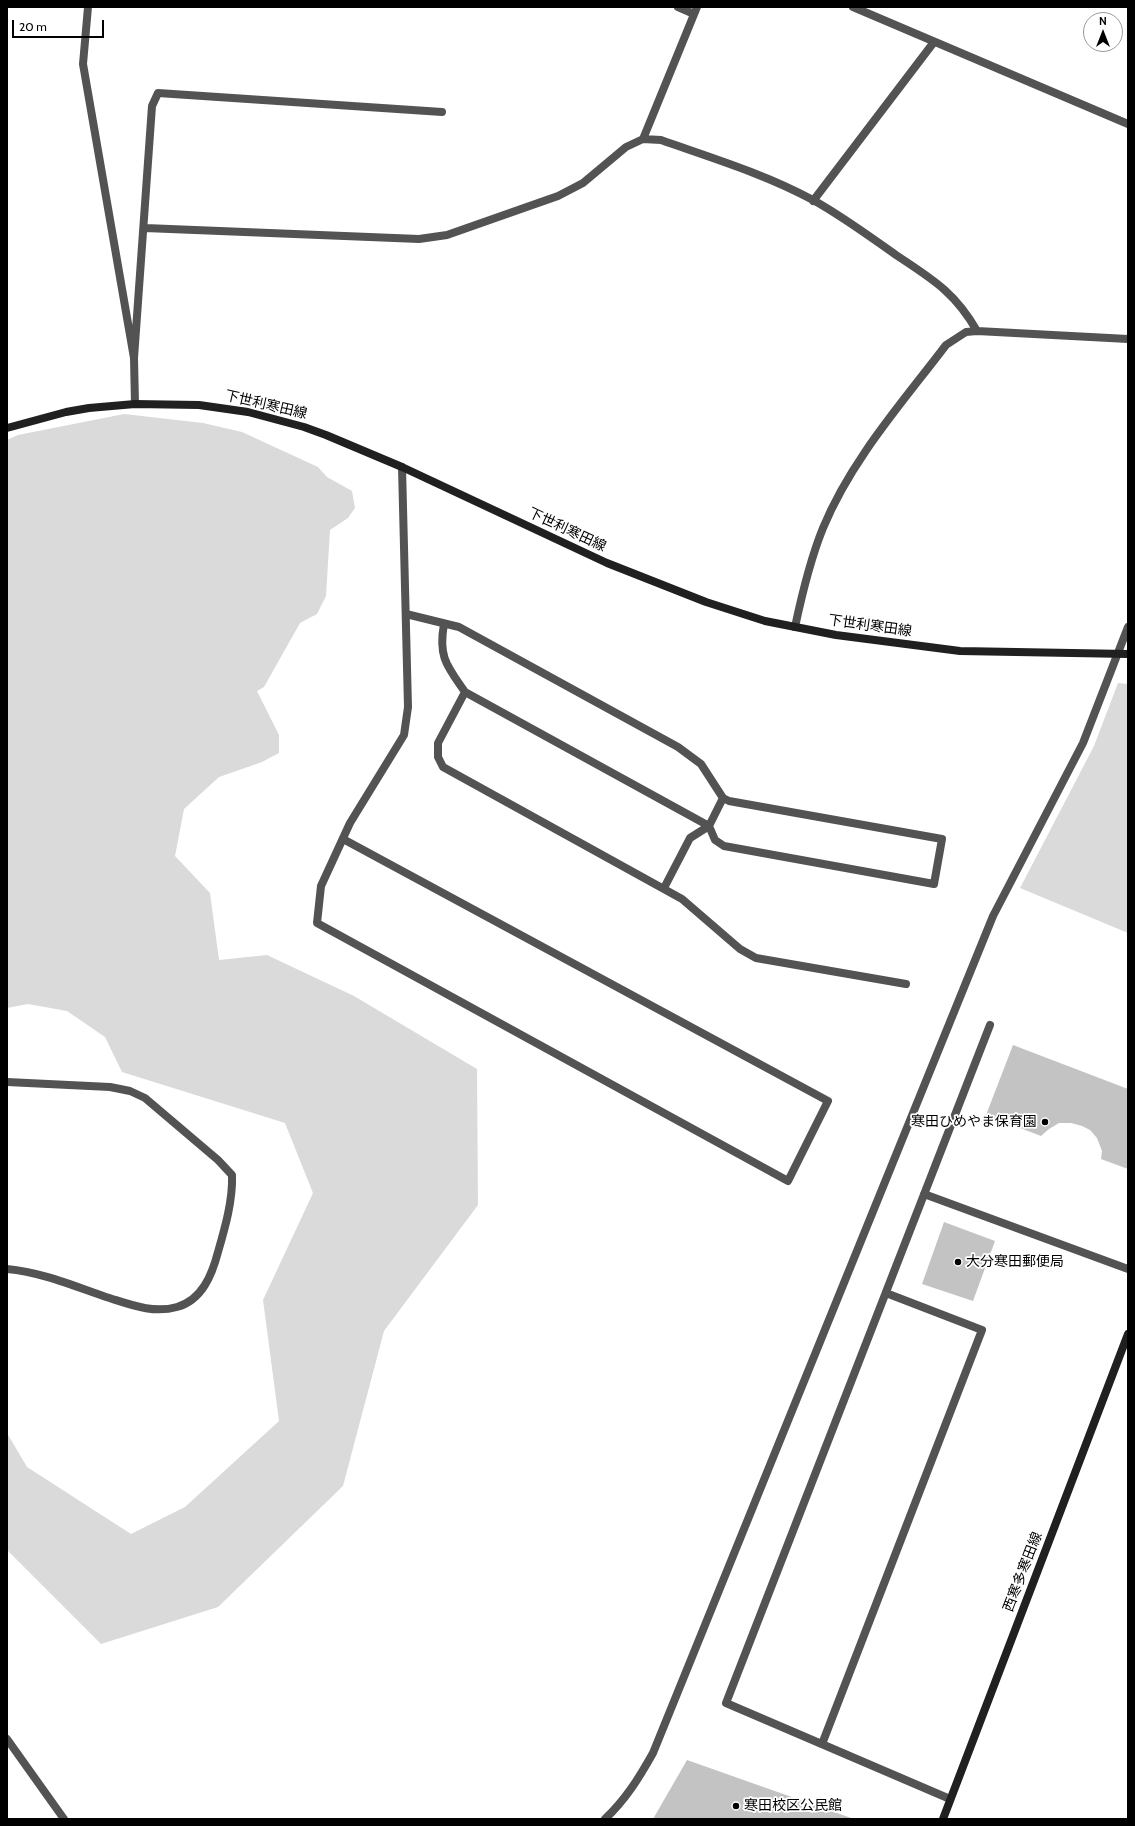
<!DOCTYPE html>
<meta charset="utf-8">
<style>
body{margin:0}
#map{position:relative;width:1135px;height:1826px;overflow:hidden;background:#fff;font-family:Cabin,sans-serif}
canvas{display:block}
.frame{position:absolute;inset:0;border:8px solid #000;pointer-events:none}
.north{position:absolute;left:1083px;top:12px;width:40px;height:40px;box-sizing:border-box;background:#fff;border:1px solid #999;border-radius:50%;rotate:0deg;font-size:11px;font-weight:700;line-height:16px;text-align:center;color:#000}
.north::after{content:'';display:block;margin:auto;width:14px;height:18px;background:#000;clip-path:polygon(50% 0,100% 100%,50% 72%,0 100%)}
.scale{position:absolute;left:12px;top:20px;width:92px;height:18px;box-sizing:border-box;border:2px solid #000;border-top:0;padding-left:5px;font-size:12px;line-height:14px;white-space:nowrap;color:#000;-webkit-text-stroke:3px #fff;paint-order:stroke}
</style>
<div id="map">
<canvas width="1135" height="1826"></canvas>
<div class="frame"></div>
<div class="north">N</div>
<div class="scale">20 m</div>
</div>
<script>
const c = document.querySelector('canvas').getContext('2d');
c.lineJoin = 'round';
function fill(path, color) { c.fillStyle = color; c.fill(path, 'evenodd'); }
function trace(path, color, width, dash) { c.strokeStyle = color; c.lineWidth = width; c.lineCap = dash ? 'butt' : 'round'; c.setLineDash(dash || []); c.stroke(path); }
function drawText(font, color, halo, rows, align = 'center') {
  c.font = font + ' Cabin,"Noto Sans JP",sans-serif'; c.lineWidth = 3.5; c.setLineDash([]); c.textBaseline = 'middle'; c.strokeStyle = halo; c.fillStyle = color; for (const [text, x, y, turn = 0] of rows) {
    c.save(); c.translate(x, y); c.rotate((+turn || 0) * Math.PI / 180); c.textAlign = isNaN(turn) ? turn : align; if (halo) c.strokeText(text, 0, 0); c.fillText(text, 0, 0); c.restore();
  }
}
const green = new Path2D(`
 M124,414L203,423L242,432L318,467L327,477L352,491L355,508L348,518L330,530L326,596L317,614L300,623L264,687L257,691L279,735V753L262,762L219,777L184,809L175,856L210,893L219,960L267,955L354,996L477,1069L478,1205L384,1331L343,1486L218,1607L101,1644L7,1550V1433L27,1467L131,1534L185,1507L279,1421L263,1300L313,1193L285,1123L122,1072L105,1037L67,1011L28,1004L7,1008V440L18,435Z
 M1118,683L1128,684V933L1020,888L1094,746Z`);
const building = new Path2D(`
 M1013,1045L1128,1089V1169L1101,1159L1102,1151L1097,1138L1090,1130L1082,1126L1071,1123H1059L1049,1129L1041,1136L986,1115Z
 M944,1222L995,1241L973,1301L922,1284Z
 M687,1760L854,1819H653Z`);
const service = new Path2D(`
 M406,614L459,627L678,747L701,764L723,798L709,826L715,840L724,846L934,884L942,839L729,801L723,798
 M444,624C438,657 447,666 465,692L709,826
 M465,692L438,743V757L443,767L682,899L740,949L756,958L906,984
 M343,839L828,1101L788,1181L317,923L321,886L350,823L404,735L408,707L402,467
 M664,888L690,838L709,826`);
const minor = new Path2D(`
 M88,7L83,64L134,358L135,404
 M678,7L694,14
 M853,7L1128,124
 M643,139L697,7
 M813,201L934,42
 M145,228L419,239L447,235L558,196L583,183L626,147L643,139L661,140C712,158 765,174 813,200C842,216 869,236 896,255C932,279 955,292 977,331
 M134,358L152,106L158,93L442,112
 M795,627C802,594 810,560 823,528C851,460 902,403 946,345L966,332L977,331L1128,339
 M7,1082L110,1087L130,1091L145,1098L218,1160L232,1175C233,1200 225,1228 218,1252C212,1275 202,1300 177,1307C152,1314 129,1304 106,1297C74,1286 41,1272 7,1269
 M924,1194L1128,1269
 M822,1744L982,1330L886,1293
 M950,1799L726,1703L990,1025
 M605,1819C626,1799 639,1778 653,1753L993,916L1083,743L1128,627`);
const tertiary = new Path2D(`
 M7,1739L64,1819`);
const secondary = new Path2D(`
 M7,428L66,412L89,408L135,404L199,405L248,412L304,427L326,435L402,467L607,563L706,602L765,621L836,635L960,651L1128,654
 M943,1819L1128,1334`);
const markers = [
 [1045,1122,4,"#000"],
 [958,1262,4,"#000"],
 [736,1806,4,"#000"]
];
const streetNames = [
 ["下世利寒田線",266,405,13],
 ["下世利寒田線",567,530,25],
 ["下世利寒田線",870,626,8],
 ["西寒多寒田線",1023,1572,-69]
];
const poiNames = [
 ["寒田ひめやま保育園",1037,1122,"right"],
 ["大分寒田郵便局",966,1262],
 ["寒田校区公民館",744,1806]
];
fill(green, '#dadada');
fill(building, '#c3c3c3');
trace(service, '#535353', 8);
trace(minor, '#535353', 8);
trace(tertiary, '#535353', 8);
trace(secondary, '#202020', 8);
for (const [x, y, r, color] of markers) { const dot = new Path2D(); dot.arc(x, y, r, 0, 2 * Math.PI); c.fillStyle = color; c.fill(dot); trace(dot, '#fff', 1.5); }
drawText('14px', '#000', '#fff', streetNames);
drawText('14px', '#000', '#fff', poiNames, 'left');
</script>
